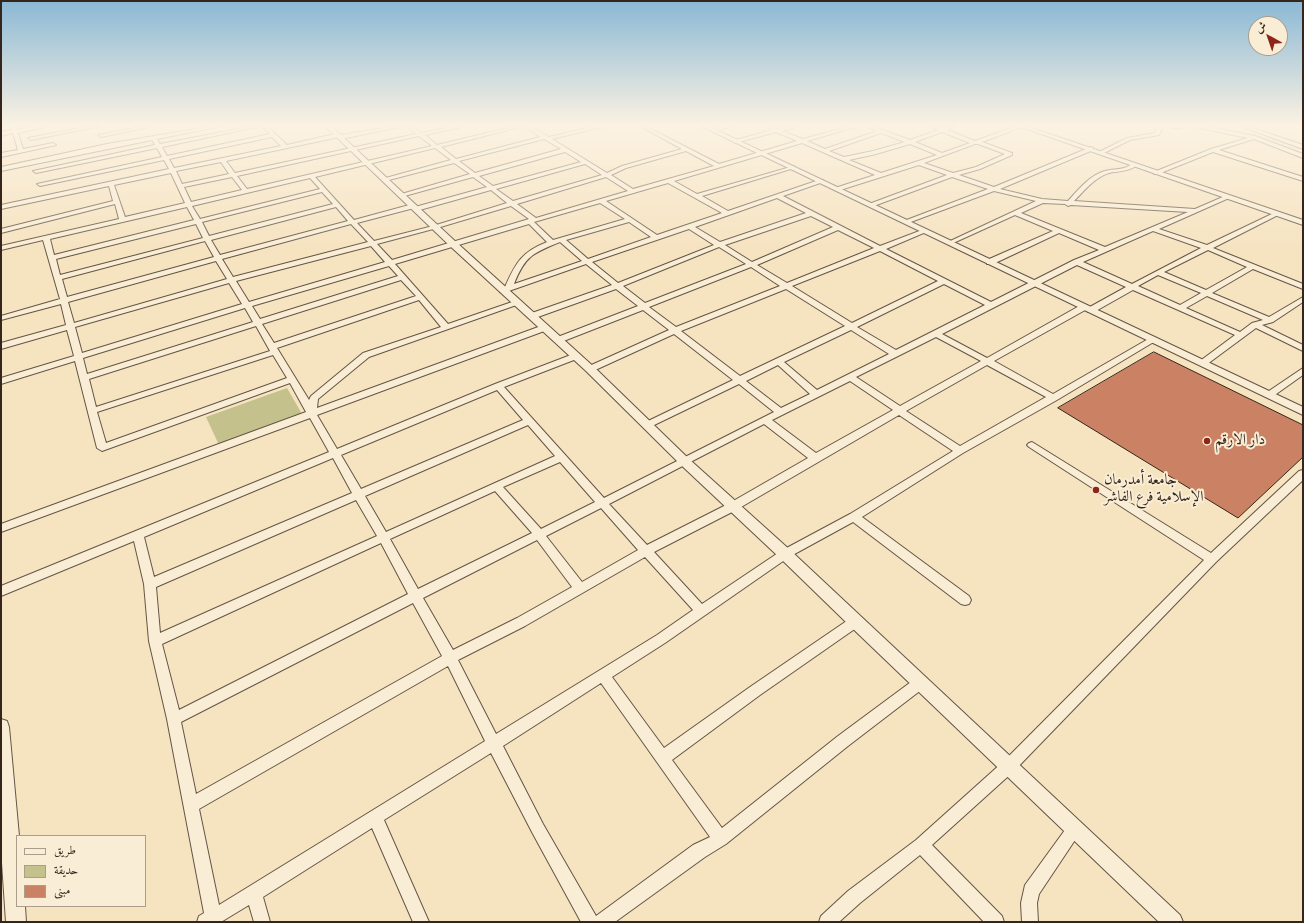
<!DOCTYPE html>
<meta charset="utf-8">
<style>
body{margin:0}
#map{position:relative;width:1304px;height:923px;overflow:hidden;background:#f6e3bf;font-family:"IM FELL DW Pica",Amiri,serif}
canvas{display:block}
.frame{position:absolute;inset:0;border:2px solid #34261d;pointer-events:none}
.legend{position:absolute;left:16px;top:835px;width:130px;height:72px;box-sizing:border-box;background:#f9edd5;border:1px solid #aa9d8b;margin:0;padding:5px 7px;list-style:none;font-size:12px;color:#34261d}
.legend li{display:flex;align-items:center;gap:8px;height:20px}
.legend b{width:20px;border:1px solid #aa9d8b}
.north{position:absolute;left:1248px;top:16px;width:40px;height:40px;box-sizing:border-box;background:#f9edd5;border:1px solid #aa9d8b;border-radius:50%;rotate:320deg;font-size:11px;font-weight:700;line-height:16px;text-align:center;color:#34261d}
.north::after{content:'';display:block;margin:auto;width:14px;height:18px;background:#8f2418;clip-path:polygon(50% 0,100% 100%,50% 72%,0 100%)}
</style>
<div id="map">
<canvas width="1304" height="923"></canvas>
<div class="frame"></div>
<ul class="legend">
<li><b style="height:5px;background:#f9edd5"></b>طريق</li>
<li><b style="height:11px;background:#c4c18c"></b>حديقة</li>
<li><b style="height:11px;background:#cb8164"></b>مبنى</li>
</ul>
<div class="north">ش</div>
</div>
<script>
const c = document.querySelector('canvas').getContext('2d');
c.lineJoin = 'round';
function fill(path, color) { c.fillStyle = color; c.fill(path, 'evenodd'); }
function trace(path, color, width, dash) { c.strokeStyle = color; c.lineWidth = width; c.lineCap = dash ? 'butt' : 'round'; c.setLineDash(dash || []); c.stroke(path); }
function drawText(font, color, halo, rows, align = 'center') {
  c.font = font + ' "IM FELL DW Pica",Amiri,serif'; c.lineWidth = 4; c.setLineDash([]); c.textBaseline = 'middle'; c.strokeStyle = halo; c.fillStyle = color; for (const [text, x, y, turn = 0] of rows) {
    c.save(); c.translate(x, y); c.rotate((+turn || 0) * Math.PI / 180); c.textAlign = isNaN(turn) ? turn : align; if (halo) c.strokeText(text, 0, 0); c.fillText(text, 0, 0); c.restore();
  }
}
const green = new Path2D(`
 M287,388L302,414L219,445L206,417Z`);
const building = new Path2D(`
 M1154,352L1303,425V457L1238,518L1058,408Z`);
const minor = new Path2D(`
 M13,126H17L18,129L40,126H49L18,133L23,149L53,143L56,145L1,157V153L18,150L13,133L1,136V132L12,130Z
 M91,126H100L31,140L28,138Z
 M145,126H154L101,137L98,135Z
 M213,126H222L157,139L160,144L254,126H267L287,145L339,133L341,135L396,126H405L341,139L339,137L226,161L235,173L416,134L407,126H412L421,133L455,126H462V127L425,135L437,145L516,126H524L441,147L456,159L540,137L525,126H530L549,137L595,126H601V127L552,139L607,173L622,166L682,149L640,126H645L719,164L797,141L776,132L735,143L732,141L772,130L765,126H770L777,129L796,126V127L782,131L803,139L850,126H856V127L807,141L825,149L877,131L866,126H871L910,140L938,130L930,126L942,128L955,126L947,130L975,141L1016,126H1022V127L982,142L1012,153V155L980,169L959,175L994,187L1091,147L1093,148V150L1000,189L1042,199L1068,201C1078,190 1090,175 1105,171C1111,169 1118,170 1124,168C1129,167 1131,163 1136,164V166C1127,172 1119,171 1109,173C1095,177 1084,191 1074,201L1195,209L1225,196H1229V198L1159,229L1207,245L1274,213H1278V215L1213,248L1303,284V289L1253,269L1212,293L1269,317L1303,297V302L1273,322L1262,325L1303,345V351L1256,328L1206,365H1200L1199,363L1200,361L1235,335L1133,290L1094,312H1088V308L1126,287L1077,265L942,334L987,358L1081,305H1087V309L994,361L1053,394L1150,338H1153L1157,340L1057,400L963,453L862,517L969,596L971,600L969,604L965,605L961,604L853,522L789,557L665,643L612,677L664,748L750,687L851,618L855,617L859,618L861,622L859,626L760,695L672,760L722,828L838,736L915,679L920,677L925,679L927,683L925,687L848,746L726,844L705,857L615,922H581L533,834L491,753L384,820L429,922H413L372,828L263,897L270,922H254L249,905L221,922H197L199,916L204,913L167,719L149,641L144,584L134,541L1,596V586L329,452L310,418L1,532V524L306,412L290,383L102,451L97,448L75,361L1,384V378L74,356L67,330L1,349V343L66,325L61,304L1,320V316L60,299L43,240L1,250V246L119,219L115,204L1,233V229L113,201L109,186L1,209V205L169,169L164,160L40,186L37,184L162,157L157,148L36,173L33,171L155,145L152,140L1,171V167L107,144ZM262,126L270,134L167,156L162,147ZM942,132L970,143L942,153L915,142ZM881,133L905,142L873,151L844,157L829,151ZM419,136L432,146L247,189L237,176ZM272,137L281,146L174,168L169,159ZM544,139L561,149L475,173L459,161ZM802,143L875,175L835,188L834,189L837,191L919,165L947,175L869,204V206L871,207L952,177L988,189L904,221V223H908L994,191L1036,201L946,243L951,244L1015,215L1053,231L987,260V264H993L1059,233L1099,250L1074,260L991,302L886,249L926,232V230H922L880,246L783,196L823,182V180H819L728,211L702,196L794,168V166L697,194L674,181ZM910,144L937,155L881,173L849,160L876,154ZM975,144H978L1005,154L976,167L953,173L924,163ZM435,148L451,160L382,179L385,181L454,163L470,174L398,195L401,197L473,177L487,187L415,207V205L413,204L354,220L315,177ZM686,151L714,166L633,189L611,175L626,168ZM565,152L581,162L493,186L479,176ZM221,162L229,174L182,184L176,171ZM585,164L602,175L513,201L496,189ZM171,173L185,203L125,217L114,185ZM232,177L242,190L191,202L184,187ZM606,177L628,191L536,218L517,204ZM310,178L320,189L200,219L192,206ZM668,183L722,213L657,235L606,201ZM491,190L507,203L433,226L374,241L357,223L414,208V210L416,211ZM322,192L333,204L209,236L202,222ZM777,198L806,213L720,242L695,227ZM600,203L625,219L553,240L534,222ZM1043,203L1065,204L1068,206L1071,205L1188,212L1105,247L1021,213ZM511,206L529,219L392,260L377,244L437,228ZM187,207L194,220L54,255L50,239ZM336,207L348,221L220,255L211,240ZM811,216L833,227L752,262L725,245ZM629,222L651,237L588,259L566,240ZM196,224L203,238L60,275L56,259ZM351,224L368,242L233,277L222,259ZM529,224L547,242C522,252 516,262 505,287L500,288V292H506L586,264L612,285L529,314V318H535L616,289L638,306L555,338L554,340L555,342H561L643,310L669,330L587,367L586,369L587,371H593L674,334L733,380L644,423L642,425L644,427H650L739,384L774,412L604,498L504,387L579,358L580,356L579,354L576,353L495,384L337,449L317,415L547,330V326H541L317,408L318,399L369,357L522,303L518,301H515L448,324L395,264ZM689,229L714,245L618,283L592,262ZM838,230L874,248L787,283L757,265ZM1153,231L1201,248L1132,284L1083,262ZM205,241L214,257L67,297L62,279ZM560,242L582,261L514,284C525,256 533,253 560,242ZM371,246L385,262L249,302L236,281ZM719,247L746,264L645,303L623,286ZM1208,250L1247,267L1206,290L1164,272ZM880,251L938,281L852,323L792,286ZM216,261L227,279L74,323L68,302ZM389,266L398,276L260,319L252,306ZM751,267L780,286L676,327L649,307ZM1158,275L1201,293L1180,305L1138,286ZM401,280L416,296L274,343L262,324ZM229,283L242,304L82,353L75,327ZM944,284L985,305L896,350L857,327ZM786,289L845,326L740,376L681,331ZM1207,296L1263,320L1252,323L1240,332L1186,308ZM419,300L441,327L363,353L311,396L309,400L277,348ZM245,308L253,322L87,374L83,358ZM256,326L270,351L96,407L89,379ZM851,330L889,354L817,390L784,362ZM936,337L981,361L900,406L856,377ZM273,355L287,378L106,443L97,412ZM778,365L810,394L781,408L746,381ZM987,365L1046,397L960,446L906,411ZM850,381L893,410L816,453L772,420ZM497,390L523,420L361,489L341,455ZM899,415L953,451L850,514L781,551L702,604L654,552L736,510ZM764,424L808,458L728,504L647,545L609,504ZM528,425L555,456L386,532L365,496ZM333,458L352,493L154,577L144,537ZM560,462L595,502L541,529L503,487ZM495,491L532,533L418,589L390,539ZM356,500L377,536L160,633L156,587ZM601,508L638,550L582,582L546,536ZM537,540L572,587L517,618L453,650L423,598ZM381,543L408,594L179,710L162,644ZM645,557L693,610L657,635L496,734L458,660L525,626ZM413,603L442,656L196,794L181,722ZM448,666L485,741L219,905L199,809ZM601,683L710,837L693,845L596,916L543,824L503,746Z
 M326,126H334L331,128Z
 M725,126H732L713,132L710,130Z
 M1158,126H1163L1159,135L1130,140L1102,154L1097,153L1127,138L1155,133Z
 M1168,126H1185C1181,129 1172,129 1168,126Z
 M1198,126H1205L1255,136L1303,154V158L1254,139L1219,150L1303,177V181L1213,152L1158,174H1154V172L1211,149L1248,138L1200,128Z
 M1240,126H1247L1303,145V149Z
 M1303,368V375L1272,397H1266L1264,395L1266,393Z
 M1032,442L1211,553L1299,471L1303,470V480L1216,562L1014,771L932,845L1002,916L1004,922H984L920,855L860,903L839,922H819L821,916L848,891L916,840L1004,761L1204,560L1029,447L1027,445L1029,443Z
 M1075,820L1080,823L1083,828L1039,894L1037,903L1038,922H1022L1021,903L1025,885L1070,823Z`);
const tertiary = new Path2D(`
 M325,126H331L456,242L594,367L689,459L790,550L1180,915L1183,922H1159L850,626L780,558L681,465L586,371L450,246Z
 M701,126H708L1303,407V415Z
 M1018,126H1026L1303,220V225Z
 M1,719L7,721L9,727L19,836H17V906H25L26,922H6L1,848Z`);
const markers = [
 [1207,441,4,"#8f2418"],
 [1096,490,4,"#8f2418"]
];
const poiNames = [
 ["دار الارقم",1215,441],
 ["جامعة أمدرمان",1104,481],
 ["الإسلامية فرع الفاشر",1104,498]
];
fill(green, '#c4c18c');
fill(building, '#cb8164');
trace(building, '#34261d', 1);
trace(minor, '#645546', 2);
trace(tertiary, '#645546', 2);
fill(minor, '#f9edd5');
fill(tertiary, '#f9edd5');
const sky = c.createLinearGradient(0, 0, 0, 255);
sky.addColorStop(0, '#8ab8d5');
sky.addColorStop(0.49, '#fbf2e2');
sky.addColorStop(1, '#fbf2e200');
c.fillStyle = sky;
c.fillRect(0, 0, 1304, 255);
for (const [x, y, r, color] of markers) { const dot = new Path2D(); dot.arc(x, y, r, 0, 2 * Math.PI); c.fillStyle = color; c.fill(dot); trace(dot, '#f9edd5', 1.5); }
drawText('15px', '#34261d', '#f9edd5', poiNames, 'left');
</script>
